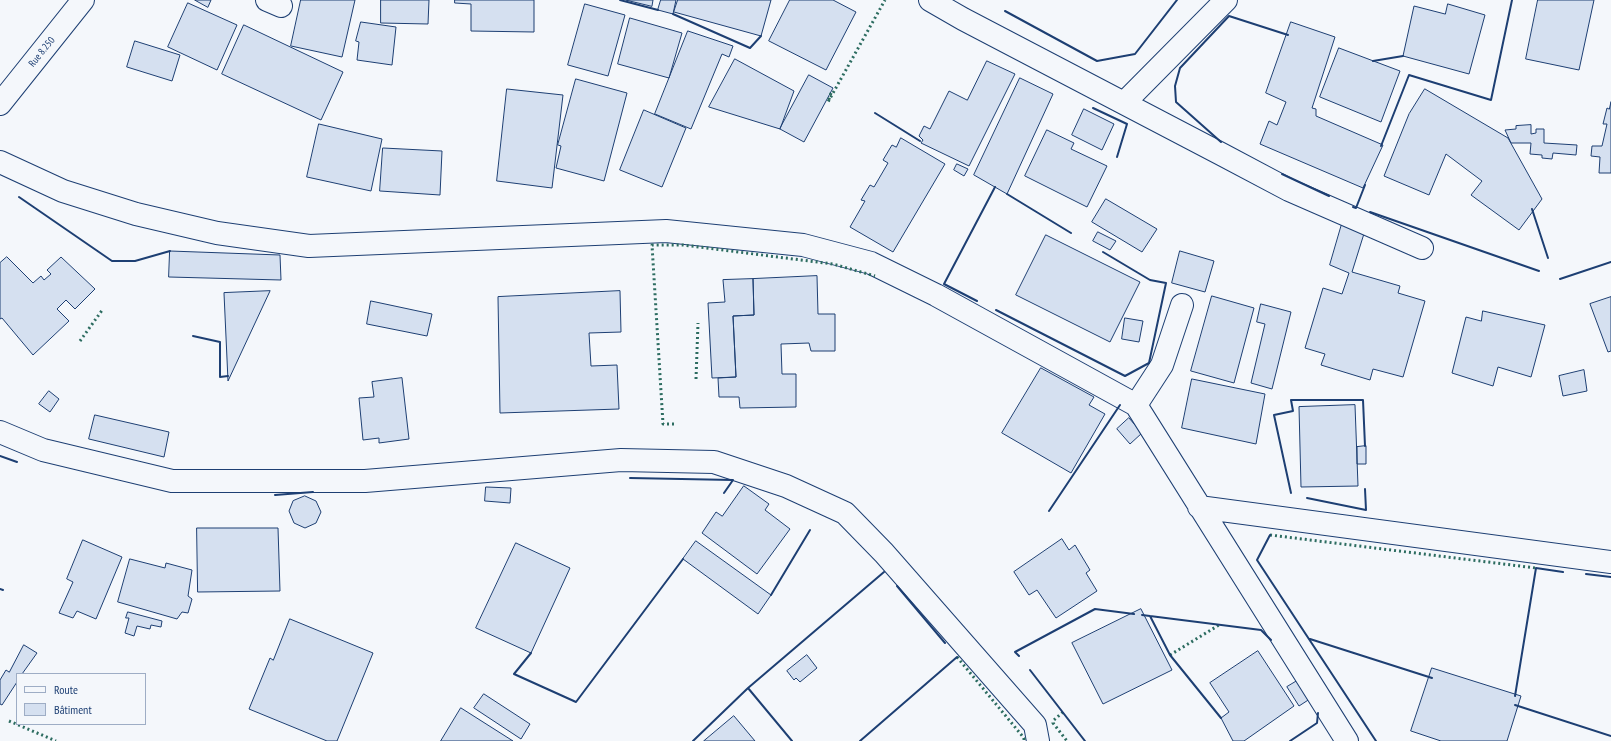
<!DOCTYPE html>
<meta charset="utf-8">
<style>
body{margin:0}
#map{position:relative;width:1611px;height:741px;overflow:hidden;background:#f4f7fb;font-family:"PT Sans Narrow",sans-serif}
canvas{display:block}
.legend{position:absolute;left:16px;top:673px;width:130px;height:52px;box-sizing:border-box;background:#f4f7fb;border:1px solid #9eadc5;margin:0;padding:5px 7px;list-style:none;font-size:12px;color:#1d3f73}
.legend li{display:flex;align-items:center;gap:8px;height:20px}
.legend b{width:20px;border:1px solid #9eadc5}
</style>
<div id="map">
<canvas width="1611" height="741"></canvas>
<ul class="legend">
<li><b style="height:5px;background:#f4f7fb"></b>Route</li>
<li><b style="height:11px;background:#d5e0f0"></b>Bâtiment</li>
</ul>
</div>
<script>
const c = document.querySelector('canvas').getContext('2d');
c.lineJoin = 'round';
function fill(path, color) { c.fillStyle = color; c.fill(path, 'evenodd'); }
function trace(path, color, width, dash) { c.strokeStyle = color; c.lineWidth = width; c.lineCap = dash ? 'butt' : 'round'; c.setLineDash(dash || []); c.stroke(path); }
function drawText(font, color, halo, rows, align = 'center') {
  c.font = font + ' "PT Sans Narrow",sans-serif'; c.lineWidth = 3; c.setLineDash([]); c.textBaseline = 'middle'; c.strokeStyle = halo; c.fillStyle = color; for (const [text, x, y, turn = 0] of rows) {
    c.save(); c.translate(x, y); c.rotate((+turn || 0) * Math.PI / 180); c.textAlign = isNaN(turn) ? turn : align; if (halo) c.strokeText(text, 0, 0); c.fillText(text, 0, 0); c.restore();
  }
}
const building = new Path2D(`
 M195,0H211L208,7Z
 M301,0H355L342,57L291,46Z
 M381,0H429L428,24L381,23Z
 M455,0H534V32L471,31V4L455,3Z
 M626,0H653L652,6Z
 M661,0H676L673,14L658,10Z
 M678,0H771L761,36L674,12Z
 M790,0H833L856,12L826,70L769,41Z
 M1538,0H1594L1579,70L1526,59Z
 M188,3L237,25L217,70L168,47Z
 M585,4L625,15L608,76L568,65Z
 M1448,4L1485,15L1469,74L1403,56L1414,6L1445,14Z
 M630,18L682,33L669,78L618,64Z
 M361,22L396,27L392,65L357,60L359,42L356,41Z
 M1291,22L1335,37L1312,108L1316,109V116L1383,145L1363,188L1260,144L1269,121L1277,125L1286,102L1266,93Z
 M244,25L343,72L321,120L222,74Z
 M688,31L733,46L729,57L722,54L691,129L655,114Z
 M135,41L180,55L172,81L127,67Z
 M1339,48L1400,71L1381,122L1320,97Z
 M735,59L794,91L780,129L709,107Z
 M987,61L1015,74L969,166L921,143L923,140L919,136L924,126L930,129L949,91L967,100Z
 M809,75L833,88L804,142L780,129Z
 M1020,78L1053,94L1007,194L974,175Z
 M576,79L627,93L604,181L556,168L561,146L558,145Z
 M507,89L563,95L552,188L497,181Z
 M1425,89L1508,138L1542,199L1519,230L1471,195L1482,181L1446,154L1429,195L1384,176L1409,114Z
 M1611,102V173H1599L1600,157L1591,156L1592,146H1602L1607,124H1603L1607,108L1609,109Z
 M1084,109L1114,124L1102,150L1072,135Z
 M644,110L686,128L662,187L620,170Z
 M319,124L382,139L371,191L307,177Z
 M1531,125V134L1536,133V129H1544V143L1577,145L1576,155L1553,153L1552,159L1542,158V155L1530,154L1531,143H1511L1505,130L1516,129V126Z
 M1047,130L1074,143L1071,149L1107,166L1087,207L1025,176Z
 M901,138L945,164L893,252L850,227L865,201L861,200L870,185L874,187L888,163L883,160L892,145L896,147Z
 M383,148L442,151L440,195L380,191Z
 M957,164L968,169L964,176L954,170Z
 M1106,199L1157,229L1142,252L1092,222Z
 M1344,217L1367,224L1352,272L1400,286L1398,293L1425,301L1403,377L1373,369L1370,380L1321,365L1325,354L1305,348L1323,288L1342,294L1349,273L1330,265Z
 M1098,232L1116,241L1110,250L1093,241Z
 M1046,235L1140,282L1110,342L1016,295Z
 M170,251L280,255L281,280L169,277Z
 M1180,251L1214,261L1205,292L1172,283Z
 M7,257L33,283L41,276L44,280L51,274L47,270L61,257L95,289L75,309L66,300L57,309L69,321L33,355L2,318L0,319V263Z
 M817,276L818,314H835V351H811L809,343L781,344L782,374H796V407L740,408L739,397H719L718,378L736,377L733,316L754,315L753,279Z
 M753,279L754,315L733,316L736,377L712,378L708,303L725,302L723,280Z
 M270,291L228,381L224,293Z
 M620,291L621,332L589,333L591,366L617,365L619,409L500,413L498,297Z
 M1212,296L1254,308L1234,383L1191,371Z
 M1611,297V351L1608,352L1590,304Z
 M371,301L432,314L427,336L367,324Z
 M1261,304L1291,312L1272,389L1251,383L1265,324L1257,322Z
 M1483,311L1545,325L1531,377L1498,367L1493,386L1452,373L1466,317L1481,321Z
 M1125,318L1143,321L1139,342L1122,339Z
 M1041,368L1094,397L1089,405L1105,414L1071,473L1002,433Z
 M1584,370L1587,391L1563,396L1559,376Z
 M402,378L409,439L379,443V438L363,440L359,398L374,397L372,382Z
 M1192,379L1265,394L1256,444L1182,428Z
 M49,391L59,399L50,412L39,404Z
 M1355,405L1358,486L1301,487L1299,407Z
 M95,415L169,432L164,457L89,439Z
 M1129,418L1142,433L1130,444L1117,429Z
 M1366,446V464H1357V447Z
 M744,486L769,504L765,510L790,529L757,574L702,533L716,512L722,516Z
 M486,487L511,488L510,503L485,501Z
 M305,496L316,501L321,512L316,523L305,528L294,523L289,511L293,501Z
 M197,528H278L280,591L198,592Z
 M1062,539L1069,550L1075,545L1090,570L1086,573L1097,591L1056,618L1037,590L1029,595L1014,572Z
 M83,540L122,557L96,619L77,611L73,618L59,613L73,582L67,579Z
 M696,541L771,595L758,614L683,559Z
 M516,543L570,568L531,653L476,628Z
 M130,559L165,568L166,563L192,570L188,596L192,599L188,613L182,612L177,619L118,602Z
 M1141,609L1172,670L1103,704L1072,643Z
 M128,612L162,621L161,627L151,625L150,629L137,626L134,636L125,633L129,618H126Z
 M290,619L373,653L337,741H327L249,709L270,658L273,660Z
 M24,645L37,653L22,674H17V682L2,705L0,704V680L6,670L9,672Z
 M1258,651L1294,706L1244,741H1233L1221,718L1229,712L1210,683Z
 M807,655L817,668L800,682L796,678L794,680L787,671Z
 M1432,668L1521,696L1507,741H1441L1411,731Z
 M1307,675L1319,693L1299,706L1287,687Z
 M484,694L530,724L521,739L474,708Z
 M461,708L513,741H441Z
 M734,716L755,741H704Z`);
const street = new Path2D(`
 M267,0L281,6
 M930,0L963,19L1223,155L1289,190L1422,248
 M1124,103L1226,0
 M0,162L63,191L136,214L217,233L309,246L666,231L803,245L871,263L936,295L1136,405L1347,741
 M1136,405L1162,365L1182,305
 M0,432L43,450L172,481H365L621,460L714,462L786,486L845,513L884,553L1035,725L1038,741
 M1199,507L1611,562`);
const highway = new Path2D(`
 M0,104L83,0`);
const hedge = new Path2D(`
 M831,93L828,102L885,0
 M80,341L103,309
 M696,379L698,323
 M674,424H663L652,245H683L833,264L875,276
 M1270,535L1536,568
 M1170,655L1219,625
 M957,657L1024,738V741
 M1063,712L1054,720L1053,723L1067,741
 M9,721L56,741`);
const wall = new Path2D(`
 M620,0L658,10
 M1005,11L1097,61L1135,54L1177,0
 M673,14L750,48L761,36
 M1373,61L1403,56
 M1093,108L1127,124L1117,157
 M875,113L920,141
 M1221,142L1176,102L1175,86L1180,68L1229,16L1288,35
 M1381,146L1409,75L1491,100L1512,0
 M1282,174L1329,196
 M1007,194L1071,233
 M19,197L112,261H135L170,251
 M1353,207L1356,208L1365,185
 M1532,209L1548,258
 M1370,212L1539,271
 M1560,279L1611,262
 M977,301L944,284L995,187
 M996,310L1125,376L1149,363L1166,283L1150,280L1103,252
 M193,336L220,342V377L228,376
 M0,456L17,462
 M630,478L733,480L724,493
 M1291,493L1274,415L1293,411L1291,400H1363L1365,446
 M275,495L313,492
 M1307,498L1366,510L1365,489
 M1049,511L1120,405
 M1270,535L1257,560L1376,741
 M1586,574L1611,577
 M897,586L945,643
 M0,589L3,590
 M771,595L810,530
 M1142,615L1261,630L1271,640
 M1150,616L1170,655L1221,718
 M1310,639L1432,678
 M531,653L514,674L576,702L683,559
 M1019,656L1015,652L1095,609L1134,614
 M1030,670L1085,741
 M748,688L792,741
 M1515,696L1536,568L1563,572
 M1515,705L1611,736
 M693,741L748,688L884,572
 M860,741L957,657
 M1290,741L1317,723L1318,713`);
const streetNames = [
 ["Rue 8.250",42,52,-51]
];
fill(building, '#d5e0f0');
trace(building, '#1d3f73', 1);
trace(street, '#1d3f73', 24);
trace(highway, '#1d3f73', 24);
trace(street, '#f4f7fb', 22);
trace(highway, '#f4f7fb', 22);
trace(hedge, '#2c6c60', 3, [2, 3]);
trace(wall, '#1d3f73', 2);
drawText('10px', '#1d3f73', '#f4f7fb', streetNames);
</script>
